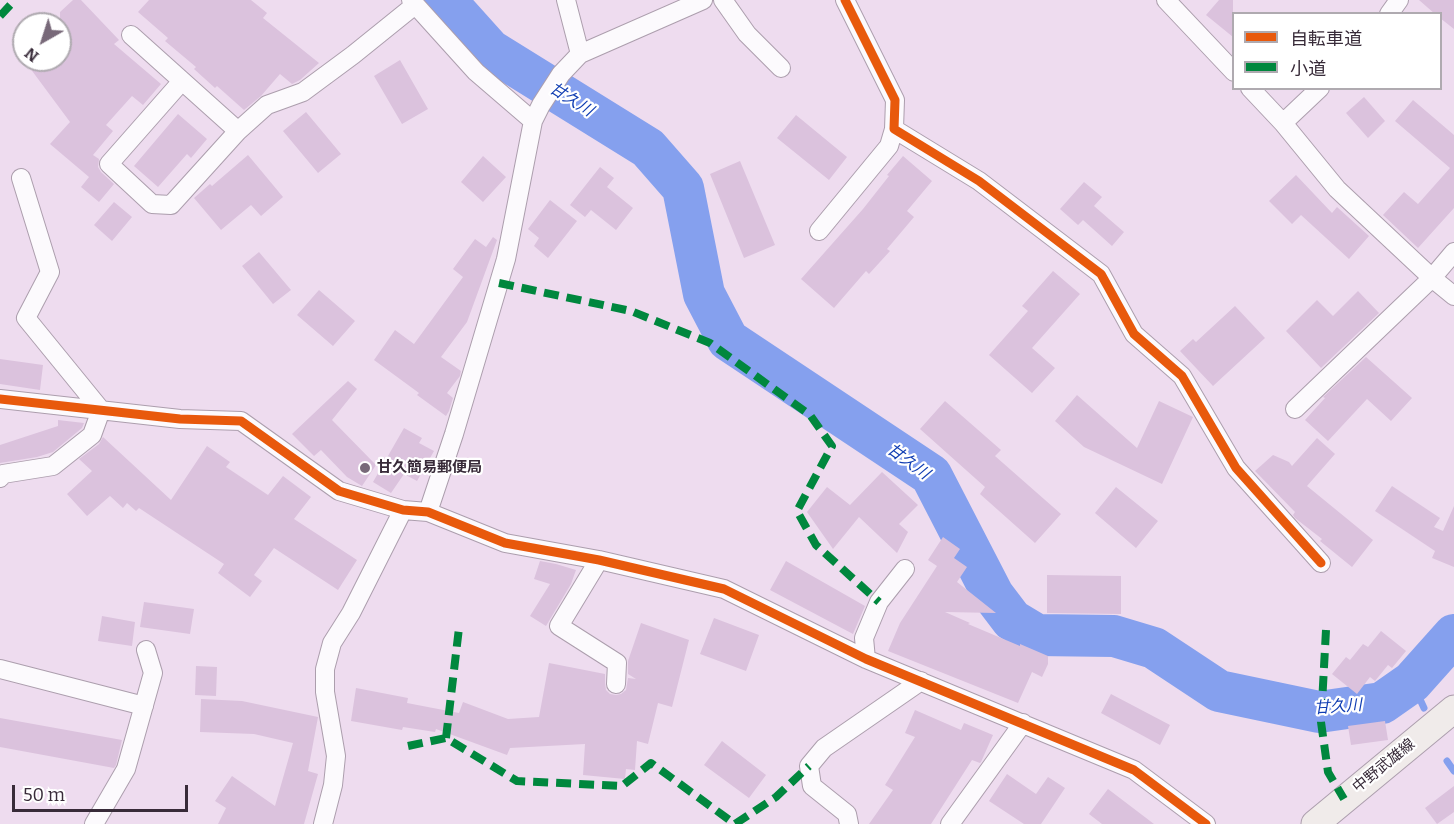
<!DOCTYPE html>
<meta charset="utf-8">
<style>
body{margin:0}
#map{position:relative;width:1454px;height:824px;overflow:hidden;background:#eedcef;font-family:Bitter,"Noto Sans JP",serif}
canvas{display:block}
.legend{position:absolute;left:1232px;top:12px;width:210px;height:78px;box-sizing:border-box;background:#fff;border:2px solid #afaab0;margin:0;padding:8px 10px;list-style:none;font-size:18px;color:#382b39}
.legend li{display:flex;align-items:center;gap:12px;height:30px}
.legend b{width:30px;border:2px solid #afaab0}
.north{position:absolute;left:12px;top:12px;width:60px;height:60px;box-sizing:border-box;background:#fff;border:2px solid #afaab0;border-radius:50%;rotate:219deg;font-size:16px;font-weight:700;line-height:24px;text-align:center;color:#382b39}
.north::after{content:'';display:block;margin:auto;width:21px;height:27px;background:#786979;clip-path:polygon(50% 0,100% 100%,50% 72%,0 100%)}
.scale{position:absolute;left:12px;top:785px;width:176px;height:27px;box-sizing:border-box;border:3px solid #382b39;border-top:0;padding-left:8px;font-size:18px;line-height:21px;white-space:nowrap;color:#382b39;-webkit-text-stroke:4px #fff;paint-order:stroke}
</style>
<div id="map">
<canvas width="1454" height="824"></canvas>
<ul class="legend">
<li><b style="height:8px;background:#e8590c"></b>自転車道</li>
<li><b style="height:8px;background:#00873e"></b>小道</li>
</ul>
<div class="north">N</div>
<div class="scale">50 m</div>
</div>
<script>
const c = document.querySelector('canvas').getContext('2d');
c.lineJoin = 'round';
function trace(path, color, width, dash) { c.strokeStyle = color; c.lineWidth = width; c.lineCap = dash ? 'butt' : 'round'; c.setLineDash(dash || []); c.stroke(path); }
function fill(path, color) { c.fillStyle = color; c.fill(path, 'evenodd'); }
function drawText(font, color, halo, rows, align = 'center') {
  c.font = font + ' Bitter,"Noto Sans JP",serif'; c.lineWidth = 4.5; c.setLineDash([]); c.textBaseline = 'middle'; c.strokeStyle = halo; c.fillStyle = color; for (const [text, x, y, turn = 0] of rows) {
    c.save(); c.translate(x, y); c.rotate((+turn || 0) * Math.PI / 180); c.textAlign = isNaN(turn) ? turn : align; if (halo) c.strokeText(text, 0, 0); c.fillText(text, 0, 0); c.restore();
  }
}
const stream = new Path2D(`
 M1412,682L1424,708
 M1447,761L1454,771`);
const river = new Path2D(`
 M445,0L490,50L648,148L683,188L704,294L728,340L931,475L993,595L1012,620L1037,635L1114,636L1154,648L1219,691L1319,712L1382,703L1412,682L1454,635`);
const building = new Path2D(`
 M73,0H81L119,40L114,44L161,84L143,105L132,96L106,125L113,131L93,155L99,159L98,167L101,172L114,184L99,202L81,187L89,177L50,144L70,122L24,60H60V12Z
 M149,0H251L267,13L263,18L319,63L300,80L292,84L280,74L261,96L244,110L217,86L215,88L194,69L196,67L165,41L168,38L138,12Z
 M1219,0H1233V37L1206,15Z
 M1419,0H1454V29L1440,18V14H1435Z
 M400,60L428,109L402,124L374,76Z
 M1364,97L1385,121L1368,138L1346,113Z
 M1413,100L1454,135V208L1418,248L1383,215L1404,192L1418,204L1450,168L1395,121Z
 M306,112L341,154L318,173L283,131Z
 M178,114L207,139L191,158L187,154L158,187L134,166Z
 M796,115L847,157L829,180L777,138Z
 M248,155L283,197L261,216L251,205L221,230L194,198L210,184L212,186Z
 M483,156L506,177L483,202L461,182Z
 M903,156L932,181L907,211L914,217L887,249L890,251L869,274L866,271L834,308L801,279L863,209L889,176L887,175Z
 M740,161L775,245L744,258L710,174Z
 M600,167L614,178L607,187L633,208L616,230L591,210L585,217L570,205Z
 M1296,175L1332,213L1337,207L1369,236L1349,259L1301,215L1292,224L1269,201Z
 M1084,182L1102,197L1094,206L1124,232L1112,246L1083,220L1078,225L1060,209Z
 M550,200L577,221L548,258L534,246L539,238L528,229Z
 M114,202L132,217L112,241L94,225Z
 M493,237L497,240L467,322L441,357L461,371L460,376L447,393L453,398L449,411L446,416L417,395L419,393L374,360L395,330L414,344L463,277L453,269L475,239L486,247Z
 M259,252L291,290L273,304L242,266Z
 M1053,271L1080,294L1032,348L1055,368L1032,393L989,355L1028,311L1022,306Z
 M319,290L355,321L333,346L297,315Z
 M1358,291L1379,313L1321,368L1286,331L1317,300L1333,316Z
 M1235,306L1265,338L1213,386L1180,351L1193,339L1196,342Z
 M1366,357L1412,398L1391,421L1367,399L1328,441L1305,420L1325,398L1323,397Z
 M0,359L43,365L40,390L0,384Z
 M348,381L357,389L332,420L376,465L362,486L347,477L321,450L314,456L292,434Z
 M1077,395L1137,448L1159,401L1193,417L1162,484L1084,447L1055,421Z
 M945,401L1001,450L995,456L1061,514L1035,543L980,494L985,487L920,429Z
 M58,420L84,423L82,428L53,452L37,457L0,463V445L58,426Z
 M404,428L422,438L419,443L434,451L417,481L404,474L391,493L373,482Z
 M103,437L171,500L207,446L230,462L226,467L268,495L283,476L311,497L294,519L357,560L338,590L274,548L254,575L262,581L250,597L218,573L224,564L139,508L136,511L127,503L123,508L110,496L87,516L67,494L92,471L79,459L99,444Z
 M1317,438L1335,454L1307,486L1373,540L1352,567L1320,541L1322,539L1295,518L1293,515L1295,512L1255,471L1273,455L1289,462L1292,466Z
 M882,472L918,505L899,524L908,532L897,553L859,517L833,549L807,512L827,487L850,505Z
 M1392,486L1440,518L1434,527L1443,531L1454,506V567L1432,558L1435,551L1375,511Z
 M1116,487L1158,521L1136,548L1095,513Z
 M943,537L960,549L954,558L967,567L957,582L996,613L945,612L970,623L968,624L1020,646V644L1048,656V664L1042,677L1032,672L1018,703L888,651L900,623L937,566L928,560Z
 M540,561L556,564L576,570L571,584L546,626L530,616L550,584L534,579Z
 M786,561L865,606L853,634L770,590Z
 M1047,575L1121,576V614L1047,613Z
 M144,602L194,609L190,634L140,627Z
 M102,616L135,622L132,646L98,641Z
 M714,618L759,635L746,671L700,654Z
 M641,623L689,640L672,707L658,703L648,744L637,741L635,770L626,769L625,779L583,775L585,744L510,748L507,755L436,729L435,732L403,727L402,730L351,721L356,688L408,698L407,703L459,713L463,702L508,719L539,717L549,663L605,674V683L606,690L610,694L616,695L621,694L626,690L628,678L636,679L628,674V661Z
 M1381,631L1406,651L1392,668L1388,665L1375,681L1370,677L1357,694L1332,674L1346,657L1350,660L1363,644L1368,647Z
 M196,666L217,667L216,696L195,695Z
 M1111,694L1170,725L1160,745L1101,713Z
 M201,699L242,701L318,717L308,771L318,774L304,824H218L226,808L215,801L232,776L275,806L293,743L254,734L200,732Z
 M915,710L961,730L964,723L993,735L981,762L980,763L972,760L931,824H869L893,790L885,785L915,737L905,733Z
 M0,718L122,740L116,765L114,768L0,747Z
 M1385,721L1388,740L1351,745L1348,726Z
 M722,741L766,775L749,798L704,765Z
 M1007,774L1036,794L1048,777L1065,788L1041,824H1024L989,801Z
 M1454,786V812L1437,824L1425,808Z
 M1108,789L1154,824H1102L1089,814Z`);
const street = new Path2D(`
 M411,0L476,72L533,121
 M566,0L580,54
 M723,0L747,34L781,68
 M845,0L895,100L894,129L979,181L1101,274L1134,334L1182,376L1236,468L1321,563
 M1166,0L1234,72
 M1389,14L1399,0
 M131,35L238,131
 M182,81L109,164L152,204L171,205L238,131L267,105L303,92L353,55L415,5
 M1250,88L1283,123L1337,189L1432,278L1454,296
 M1283,123L1320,88
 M819,231L889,146L894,129
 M0,399L180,419L241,421L339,491L403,510L428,512L505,543L599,560L724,589L866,659L1134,770L1206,824
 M1295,409L1432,278L1454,252
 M0,478L3,474L53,466L92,435L101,410L26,318L50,272L21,178
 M428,512L454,434L506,259L533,121L541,105L561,74L580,54L703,0
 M599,560L559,626L617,663L616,684
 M866,659L864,638L879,602L905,569
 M0,669L144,706
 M94,824L126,769L153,673L146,650
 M323,824L333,785L336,756L325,692V669L332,643L351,613L403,510
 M849,824L847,814L812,786L809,766L824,748L921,681
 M950,824L1023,723`);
const secondary = new Path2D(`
 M1315,824L1454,709`);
const quiet = new Path2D(`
 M0,16L15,0
 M499,283L631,311L710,343L810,415L832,446L797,511L816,545L879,602
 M1326,630L1321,722L1328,772L1344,799
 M446,738L459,628
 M408,746L446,738L517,781L622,786L651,763L735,824L776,797L809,766`);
const cycleway = new Path2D(`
 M845,0L895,100L894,129L979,181L1101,274L1134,334L1182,376L1236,468L1321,563
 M0,399L180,419L241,421L339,491L403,510L428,512L505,543L599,560L724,589L866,659L1134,770L1206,824`);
const markers = [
 [365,468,6,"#786979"]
];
const poiNames = [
 ["甘久簡易郵便局",377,468]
];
const streetNames = [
 ["中野武雄線",1384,766,-39]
];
const waterNames = [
 ["甘久川",571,100,32],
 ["甘久川",908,462,36],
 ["甘久川",1338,707,-4]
];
trace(stream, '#85a0ee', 7);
trace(river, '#85a0ee', 42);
fill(building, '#dbc2dd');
trace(street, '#ac9ead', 20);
trace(secondary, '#ac9ead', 29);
trace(street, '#fcfafd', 18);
trace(secondary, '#f0ebea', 27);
trace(quiet, '#00873e', 8, [15, 8]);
trace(cycleway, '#e8590c', 9);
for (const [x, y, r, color] of markers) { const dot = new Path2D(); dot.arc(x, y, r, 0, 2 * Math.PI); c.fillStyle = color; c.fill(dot); trace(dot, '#fff', 2); }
drawText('bold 15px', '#382b39', '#fff', poiNames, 'left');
drawText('15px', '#382b39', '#fff', streetNames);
drawText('italic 16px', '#103db2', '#fff', waterNames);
</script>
